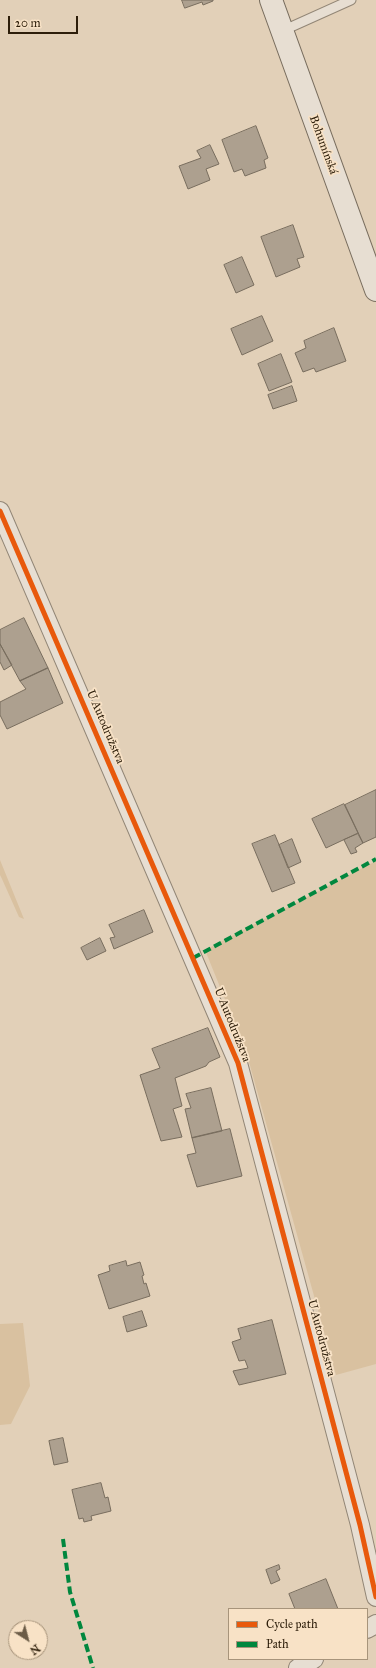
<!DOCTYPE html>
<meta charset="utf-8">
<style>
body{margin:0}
#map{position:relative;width:376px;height:1668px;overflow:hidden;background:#e2d0b8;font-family:"IM FELL Great Primer",serif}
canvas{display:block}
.legend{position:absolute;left:228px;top:1608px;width:140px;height:52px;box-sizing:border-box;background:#f8e2c6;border:1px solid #a7947b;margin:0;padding:5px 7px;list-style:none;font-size:12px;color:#2d1e0a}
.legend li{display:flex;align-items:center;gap:8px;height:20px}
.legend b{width:20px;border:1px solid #a7947b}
.north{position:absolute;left:8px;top:1620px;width:40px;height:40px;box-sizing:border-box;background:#f8e2c6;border:1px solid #a7947b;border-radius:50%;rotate:144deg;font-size:11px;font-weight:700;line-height:16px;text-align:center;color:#2d1e0a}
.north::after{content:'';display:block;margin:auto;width:14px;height:18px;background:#6c5c47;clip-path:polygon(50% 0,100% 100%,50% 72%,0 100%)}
.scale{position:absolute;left:8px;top:16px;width:70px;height:18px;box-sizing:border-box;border:2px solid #2d1e0a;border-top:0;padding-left:5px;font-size:12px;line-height:14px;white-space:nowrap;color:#2d1e0a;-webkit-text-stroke:3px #f8e2c6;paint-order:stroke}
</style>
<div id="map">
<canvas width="376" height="1668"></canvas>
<ul class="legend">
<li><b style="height:5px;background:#e8590c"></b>Cycle path</li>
<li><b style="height:5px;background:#00873e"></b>Path</li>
</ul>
<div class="north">N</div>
<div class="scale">20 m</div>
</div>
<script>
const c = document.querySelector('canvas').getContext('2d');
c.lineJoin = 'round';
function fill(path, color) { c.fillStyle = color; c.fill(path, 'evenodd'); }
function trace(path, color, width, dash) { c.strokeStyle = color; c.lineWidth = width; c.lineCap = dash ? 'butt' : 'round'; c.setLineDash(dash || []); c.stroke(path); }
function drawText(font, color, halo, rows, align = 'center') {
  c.font = font + ' "IM FELL Great Primer",serif'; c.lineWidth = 3.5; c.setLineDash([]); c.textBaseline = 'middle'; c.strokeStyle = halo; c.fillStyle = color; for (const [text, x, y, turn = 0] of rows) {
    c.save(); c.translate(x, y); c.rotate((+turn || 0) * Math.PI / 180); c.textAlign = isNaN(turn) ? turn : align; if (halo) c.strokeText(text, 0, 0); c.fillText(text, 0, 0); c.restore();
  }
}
const green = new Path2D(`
 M0,860L24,919L19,917L2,879L0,875Z
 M376,861V1364L336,1375L246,1051L205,950Z
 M23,1323L30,1386L11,1424L0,1425V1324Z`);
const building = new Path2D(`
 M182,0H213V1L203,5L202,2L185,8Z
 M256,126L268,158L264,160L266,168L245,176L242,169L234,172L222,140Z
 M210,145L219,164L206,169L210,180L188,189L179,166L201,158L197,151Z
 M293,225L304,257L297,259L300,267L276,277L261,237Z
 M242,257L254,285L236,293L224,265Z
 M262,316L273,341L242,355L231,329Z
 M334,328L346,361L316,372L314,368L303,372L295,353L306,348L304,341Z
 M281,354L292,382L269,391L258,364Z
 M292,386L297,401L273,409L268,395Z
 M24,618L48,668L20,681L0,644V630Z
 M0,644L12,665L4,670L0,662Z
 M48,668L63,703L7,729L0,715V702L26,689L20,681Z
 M376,790V837L363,843L345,805Z
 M344,804L358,833L326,848L312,819Z
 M358,834L363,843L355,848L357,852L351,854L344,840Z
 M275,835L295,883L272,892L252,844Z
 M292,839L301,862L288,868L279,845Z
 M144,910L153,932L114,949L110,938L115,937L109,925Z
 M100,938L106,951L87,960L81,948Z
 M208,1028L220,1057L209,1062L206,1066L175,1078L182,1106L173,1109L182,1137L161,1141L140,1075L160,1068L152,1049Z
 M211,1088L222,1131L192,1138L185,1109L191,1108L186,1094Z
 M230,1129L242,1176L197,1187L187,1155L196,1153L192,1138Z
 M126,1261L127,1266L140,1262L144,1275L142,1276L144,1284L146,1283L150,1296L109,1309L98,1275L110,1271L109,1266Z
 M142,1311L147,1326L127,1332L123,1317Z
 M272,1320L286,1374L239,1385L233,1371L248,1368L245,1360L239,1361L232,1342L241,1339L238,1329Z
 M63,1438L68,1462L54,1465L49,1441Z
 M101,1483L105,1498L108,1497L111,1511L91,1516L92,1520L84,1522L83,1518L79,1519L72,1490Z
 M279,1565L280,1569L276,1571L280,1580L271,1584L266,1570Z
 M326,1579L338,1609H295L289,1594Z`);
const service = new Path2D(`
 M282,31L351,0`);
const minor = new Path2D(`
 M0,511L238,1063L360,1525L376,1597
 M367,1629L376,1624
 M298,1668L314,1659`);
const secondary = new Path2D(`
 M271,0L376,290`);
const quiet = new Path2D(`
 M193,958L376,859
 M63,1539L70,1592L93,1668`);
const cycleway = new Path2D(`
 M0,511L238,1063L360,1525L376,1597`);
const streetNames = [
 ["Bohumínská",323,145,70],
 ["U Autodružstva",105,727,67],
 ["U Autodružstva",232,1025,68],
 ["U Autodružstva",321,1338,75]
];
fill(green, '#d9c1a0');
fill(building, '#ada08f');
trace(building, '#786d5e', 1);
trace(service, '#928676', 11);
trace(minor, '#928676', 20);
trace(secondary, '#786d5e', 24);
trace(service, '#e7ded2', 9);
trace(minor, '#e7ded2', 18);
trace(secondary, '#e7ded2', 22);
trace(quiet, '#00873e', 4, [8, 4]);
trace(cycleway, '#e8590c', 5);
drawText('12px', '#2d1e0a', '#f8e2c6', streetNames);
</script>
